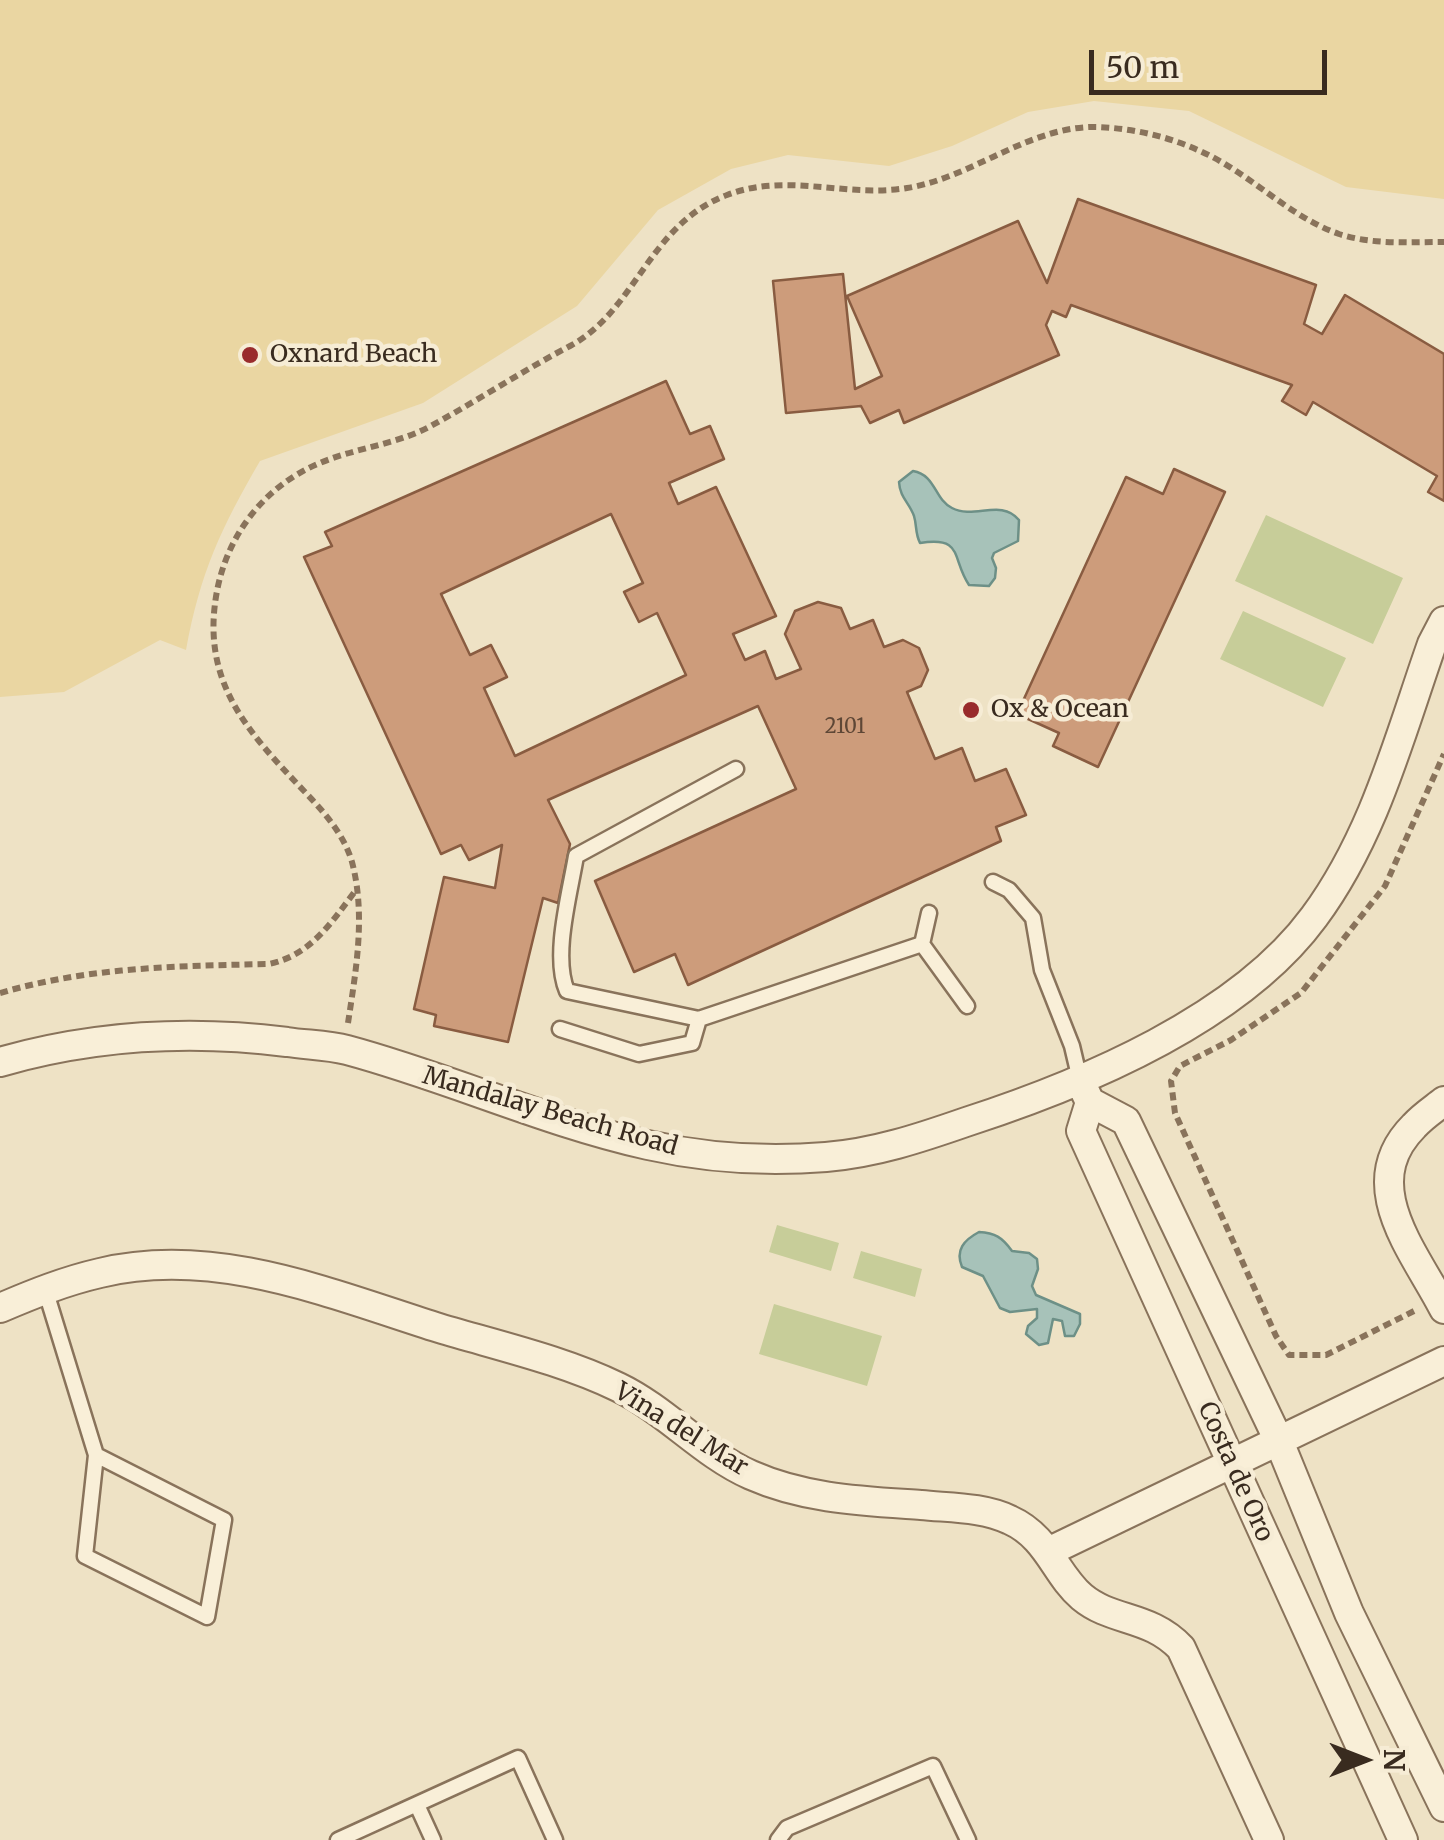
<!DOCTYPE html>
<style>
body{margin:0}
#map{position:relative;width:1444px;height:1840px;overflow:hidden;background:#eee2c5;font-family:Merriweather,serif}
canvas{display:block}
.north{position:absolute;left:1314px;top:1710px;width:100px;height:100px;-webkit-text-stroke:8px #f6ecd5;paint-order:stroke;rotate:90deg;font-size:28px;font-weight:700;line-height:40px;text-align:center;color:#392b1f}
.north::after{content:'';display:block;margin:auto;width:35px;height:45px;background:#392b1f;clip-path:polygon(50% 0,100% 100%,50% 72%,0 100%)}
.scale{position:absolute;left:1089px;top:50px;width:238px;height:45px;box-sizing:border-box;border:5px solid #392b1f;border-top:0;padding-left:12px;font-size:30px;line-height:35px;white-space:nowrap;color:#392b1f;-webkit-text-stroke:8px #f6ecd5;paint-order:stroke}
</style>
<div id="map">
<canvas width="1444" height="1840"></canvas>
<div class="north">N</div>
<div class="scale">50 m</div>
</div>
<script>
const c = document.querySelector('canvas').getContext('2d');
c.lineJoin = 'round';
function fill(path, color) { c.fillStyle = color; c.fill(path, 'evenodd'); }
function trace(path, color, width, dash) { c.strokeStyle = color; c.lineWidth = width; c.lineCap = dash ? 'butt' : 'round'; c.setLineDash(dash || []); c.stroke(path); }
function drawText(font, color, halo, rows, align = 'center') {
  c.font = font + ' Merriweather,serif'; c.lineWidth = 9; c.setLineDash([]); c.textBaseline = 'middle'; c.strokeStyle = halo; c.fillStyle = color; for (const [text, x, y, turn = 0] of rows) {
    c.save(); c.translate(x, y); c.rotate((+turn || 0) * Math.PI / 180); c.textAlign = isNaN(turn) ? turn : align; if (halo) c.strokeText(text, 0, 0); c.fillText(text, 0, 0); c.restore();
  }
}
const green = new Path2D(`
 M1266,515L1403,578L1373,644L1235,581Z
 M1243,611L1346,658L1323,707L1220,659Z
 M777,1225L839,1243L831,1271L769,1252Z
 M861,1251L922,1269L915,1297L853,1278Z
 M774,1304L882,1336L867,1386L759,1354Z`);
const sand = new Path2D(`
 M0,0H1444V199L1346,187L1189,111L1094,101L1028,112L952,146L889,166L788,155L731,169L658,210L577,306L423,403L260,461C221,528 200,573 186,650L160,640L64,692L0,697Z`);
const water = new Path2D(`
 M913,471C936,475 934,499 952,508C974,520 1001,498 1019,520L1018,541L994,553L992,558L996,568L995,578L989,586L969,585C951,558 964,536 920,543C915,533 917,526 914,516C909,502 900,498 899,482Z
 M979,1232C995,1233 1002,1237 1012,1251L1029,1253L1037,1259L1038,1269L1032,1286L1036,1295L1080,1314V1324L1074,1336H1065L1062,1321L1053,1319L1048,1343L1039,1345L1026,1334L1028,1326L1037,1318V1309L1010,1312L1000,1308L983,1276L962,1267C955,1250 964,1240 979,1232Z`);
const building = new Path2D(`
 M1078,199L1316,285L1304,324L1322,334L1345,295L1444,354V501L1428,492L1437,476L1313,402L1306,415L1282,401L1292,385L1071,305L1066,317L1052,311L1046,325L1059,355L904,423L899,410L870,423L861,406L786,413L773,281L843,274L855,389L882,376L847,296L1018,221L1047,283Z
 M666,381L690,434L710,426L724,459L669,483L678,504L716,487L776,616L733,634L745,660L765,651L776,679L801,669L785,634L795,611L818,602L841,608L850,629L873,620L884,647L903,640L919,648L928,670L921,686L907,692L935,759L962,748L975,781L1006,769L1026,815L996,827L1001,841L688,985L675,954L634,972L595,881L796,789L758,706L548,800L570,844L558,903L543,898L508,1042L434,1026L436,1015L414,1009L444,877L495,888L502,845L469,860L461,845L441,854L304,557L332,546L325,532ZM611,514L643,583L624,592L639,622L657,613L686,675L515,756L484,688L507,677L491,645L470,655L441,594Z
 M1174,469L1225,492L1098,767L1053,746L1059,733L1017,714L1126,477L1163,494Z`);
const path = new Path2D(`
 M0,993C89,967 177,966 269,964C311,955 331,923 356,890
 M348,1023C356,970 366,915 352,862C344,834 323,811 304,791C247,731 200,681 217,591C228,533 266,485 320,463C355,448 394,445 429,427C477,401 522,371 570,346C636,311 649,224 727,195C787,172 846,198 907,188C972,178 1030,125 1098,127C1146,129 1193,143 1233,169C1269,192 1299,220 1339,234C1373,245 1409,242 1444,242
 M1414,1311L1326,1355H1289L1276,1336L1175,1113L1171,1081L1180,1066L1231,1040L1301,993L1385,886L1444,754`);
const lane = new Path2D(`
 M736,769L576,856C570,893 552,956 567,991L699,1019L922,944
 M993,882L1009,890L1033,918L1042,970L1072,1046L1080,1080
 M929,913L922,944L967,1006
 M560,1029L639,1054L692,1043L699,1019
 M45,1289L96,1455L224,1520L207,1617L85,1556L96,1455
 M417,1805L433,1840
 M338,1840L518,1758L555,1840
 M778,1840L787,1828L933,1766L968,1840`);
const street = new Path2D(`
 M0,1062C94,1035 191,1030 287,1042C307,1045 328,1045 347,1050C448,1077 545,1122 648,1145C706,1158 766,1162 826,1157C875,1153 920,1138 966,1122C1083,1084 1239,1019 1314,917C1374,836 1399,738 1432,644L1444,621
 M1080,1081L1090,1102L1126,1121L1278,1439L1349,1613L1444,1807
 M1444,1101C1434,1109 1423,1116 1414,1126C1355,1185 1415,1252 1444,1309
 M1090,1102L1081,1131L1403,1840
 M0,1308C33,1294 65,1281 100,1273C215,1245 331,1294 439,1328C499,1346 562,1360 618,1387C666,1410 703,1454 751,1475C805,1499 863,1501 921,1505C951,1508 983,1507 1010,1520C1048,1537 1055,1574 1082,1597C1112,1622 1150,1615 1181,1648L1269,1840
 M1050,1551L1444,1361`);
const markers = [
 [250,355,10,"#992b2c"],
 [971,710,10,"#992b2c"]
];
const numberNames = [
 ["2101",845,727]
];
const poiNames = [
 ["Oxnard Beach",270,355],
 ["Ox & Ocean",991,710]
];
const streetNames = [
 ["Mandalay Beach Road",550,1112,16],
 ["Vina del Mar",681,1430,32],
 ["Costa de Oro",1235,1472,66]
];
fill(green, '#c7cd99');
fill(sand, '#ead6a2');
fill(water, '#a7c2b9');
trace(water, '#6d9087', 2.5);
fill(building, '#cd9c7b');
trace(building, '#895c41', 2.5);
trace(lane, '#89735b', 19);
trace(street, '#89735b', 32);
trace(path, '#89735b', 6, [8, 5]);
trace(lane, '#f9efd8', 14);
trace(street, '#f9efd8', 28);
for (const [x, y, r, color] of markers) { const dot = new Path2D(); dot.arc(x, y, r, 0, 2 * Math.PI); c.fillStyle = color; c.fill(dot); trace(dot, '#f6ecd5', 4); }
drawText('20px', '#5e4736', null, numberNames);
drawText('25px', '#392b1f', '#f6ecd5', poiNames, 'left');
drawText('25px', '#392b1f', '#f6ecd5', streetNames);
</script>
